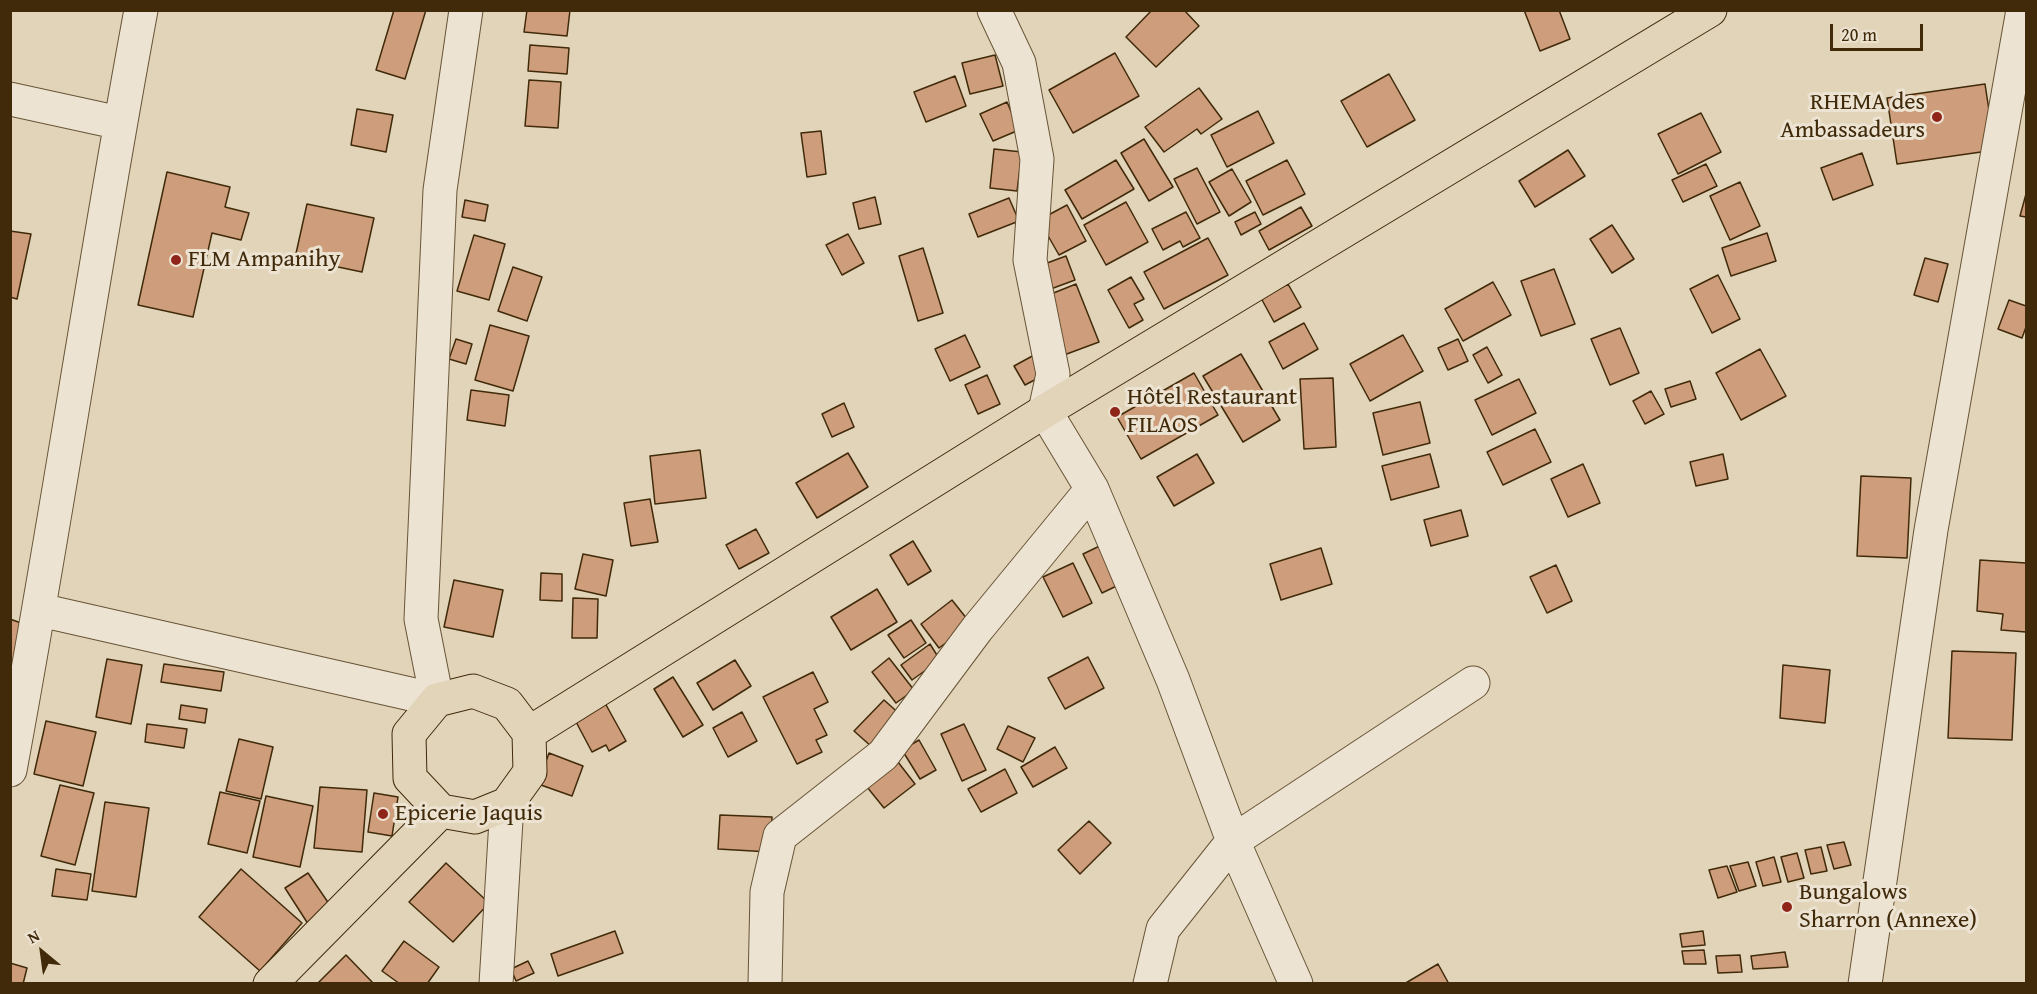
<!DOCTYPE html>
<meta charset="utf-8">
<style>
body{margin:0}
#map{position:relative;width:2037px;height:994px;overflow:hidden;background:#e1d4b9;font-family:"Gentium Book Plus",serif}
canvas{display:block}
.frame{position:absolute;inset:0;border:12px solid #402a0a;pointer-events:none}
.north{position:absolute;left:12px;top:922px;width:60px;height:60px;-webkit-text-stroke:4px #ece3d2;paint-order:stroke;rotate:331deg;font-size:16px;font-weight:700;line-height:24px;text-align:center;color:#402a0a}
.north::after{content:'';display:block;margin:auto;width:21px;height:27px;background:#402a0a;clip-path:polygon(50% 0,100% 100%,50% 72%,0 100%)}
.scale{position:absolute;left:1830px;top:24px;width:93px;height:27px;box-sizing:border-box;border:3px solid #402a0a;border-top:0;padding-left:8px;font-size:18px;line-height:21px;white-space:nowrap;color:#402a0a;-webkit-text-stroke:4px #ece3d2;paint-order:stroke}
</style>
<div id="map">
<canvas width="2037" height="994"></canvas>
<div class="frame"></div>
<div class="north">N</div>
<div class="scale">20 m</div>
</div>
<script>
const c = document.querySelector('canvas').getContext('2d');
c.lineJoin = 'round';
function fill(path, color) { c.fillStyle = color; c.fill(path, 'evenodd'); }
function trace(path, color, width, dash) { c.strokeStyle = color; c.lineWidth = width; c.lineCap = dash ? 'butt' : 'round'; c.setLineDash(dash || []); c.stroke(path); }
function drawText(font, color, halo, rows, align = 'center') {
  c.font = font + ' "Gentium Book Plus",serif'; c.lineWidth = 6; c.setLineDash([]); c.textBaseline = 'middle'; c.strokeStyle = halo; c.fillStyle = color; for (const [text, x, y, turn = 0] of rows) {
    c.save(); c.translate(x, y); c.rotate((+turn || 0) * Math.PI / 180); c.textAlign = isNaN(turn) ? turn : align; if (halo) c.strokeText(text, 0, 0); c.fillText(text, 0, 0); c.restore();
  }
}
const building = new Path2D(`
 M394,10H426L405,79L376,70Z
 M527,10H570L567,36L524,32Z
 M1152,10H1184L1199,26L1156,67L1126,37Z
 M1524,10H1559L1570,39L1540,51Z
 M530,45L569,48L567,74L528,71Z
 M1115,53L1139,96L1073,133L1049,90Z
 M995,55L1003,86L970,94L962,63Z
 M1389,74L1415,120L1367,147L1341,101Z
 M955,76L966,106L926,122L914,92Z
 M529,80L561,82L558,128L525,126Z
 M1985,84L1995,150L1897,164L1887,98Z
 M1199,88L1222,119L1201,134L1197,129L1164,152L1145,127Z
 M1007,102L1019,130L993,141L980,114Z
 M357,109L393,115L386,152L351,145Z
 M1258,111L1274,143L1227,167L1211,135Z
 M1701,113L1721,152L1678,174L1658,134Z
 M821,131L826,174L807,177L801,133Z
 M1144,139L1173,187L1149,201L1121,153Z
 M994,149L1022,152L1017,191L990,188Z
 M1568,150L1585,176L1535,207L1519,181Z
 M1862,153L1873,185L1833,200L1821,168Z
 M1116,160L1134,189L1082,219L1065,190Z
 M1287,160L1305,194L1263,215L1246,181Z
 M1706,164L1717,186L1683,202L1672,180Z
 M1197,168L1220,212L1197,224L1174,179Z
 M1232,169L1251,202L1229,216L1209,182Z
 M167,172L230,187L225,207L249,213L241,240L212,233L193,317L138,305Z
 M1740,182L1760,226L1730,240L1710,196Z
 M2026,194V217L2020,216Z
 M875,197L881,224L859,229L853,203Z
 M1009,198L1019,221L978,237L969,214Z
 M465,200L488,205L485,221L462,217Z
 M1126,202L1148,242L1106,265L1084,225Z
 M307,204L374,218L362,272L295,258Z
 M1067,205L1086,241L1059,255L1039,220Z
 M1301,207L1312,226L1269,250L1259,231Z
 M1186,212L1200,238L1183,247L1180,241L1163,250L1152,229Z
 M1255,212L1261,224L1241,235L1235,222Z
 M1612,225L1634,259L1612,273L1590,239Z
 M10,231L31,234L17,299L10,297Z
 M1767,233L1776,261L1731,276L1722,248Z
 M848,234L864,263L842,275L826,245Z
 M474,235L505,244L489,300L457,291Z
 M1208,238L1228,275L1164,309L1144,272Z
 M923,248L943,313L918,321L899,256Z
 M1066,256L1075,280L1048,290L1039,266Z
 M1925,258L1948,264L1938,302L1914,295Z
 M513,267L542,277L527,321L498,311Z
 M1554,269L1575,324L1541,336L1521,281Z
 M1718,275L1740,319L1712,333L1690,289Z
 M1131,277L1144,299L1134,304L1143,320L1129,328L1108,290Z
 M1493,282L1511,315L1463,341L1445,309Z
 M1076,284L1099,342L1064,355L1041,298Z
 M1288,284L1301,307L1274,322L1261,298Z
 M2009,300L2026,306V327L2022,338L1998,329Z
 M1304,323L1318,349L1283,369L1269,342Z
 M490,325L529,336L513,391L475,380Z
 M1620,328L1639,373L1610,385L1591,339Z
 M965,335L980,367L950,381L935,349Z
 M1403,335L1423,371L1370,401L1350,364Z
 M456,339L472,344L466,364L449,359Z
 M1458,339L1468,361L1448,370L1438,348Z
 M1487,347L1502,375L1488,383L1473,355Z
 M1760,349L1786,396L1741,420L1716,373Z
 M1036,354L1046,374L1025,385L1014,366Z
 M1241,354L1280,420L1243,442L1203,376Z
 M1194,373L1218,415L1141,459L1117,417Z
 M987,375L1000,404L978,414L965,385Z
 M1333,378L1336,447L1304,449L1300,379Z
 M1519,379L1536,413L1492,435L1475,400Z
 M1690,381L1696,399L1671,407L1665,389Z
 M471,390L509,395L505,426L467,420Z
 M1651,391L1664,414L1645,424L1633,401Z
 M1420,402L1430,443L1383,455L1373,413Z
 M844,403L854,427L832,437L822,414Z
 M1535,429L1551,462L1503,485L1487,452Z
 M700,450L706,498L655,504L650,456Z
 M848,453L868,487L817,518L796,483Z
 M1197,454L1214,483L1174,506L1157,477Z
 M1430,454L1439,487L1391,500L1382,466Z
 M1723,454L1728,479L1696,486L1690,462Z
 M1583,464L1600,503L1568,517L1551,479Z
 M1861,476L1911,478L1907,558L1857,556Z
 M650,499L658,542L631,546L624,503Z
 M1461,510L1468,536L1431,546L1424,520Z
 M756,529L769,553L739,569L726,545Z
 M913,541L931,571L908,585L890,555Z
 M1110,541L1129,580L1102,593L1083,554Z
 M1321,548L1332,584L1281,600L1270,564Z
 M583,554L613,560L606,596L575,589Z
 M1980,560L2026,563V632L2001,630L2003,614L1977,611Z
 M1073,563L1092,603L1063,617L1043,577Z
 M1556,565L1572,601L1547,613L1530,577Z
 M541,573L562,574V601L540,600Z
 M454,580L503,590L493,637L444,627Z
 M877,589L897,622L851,650L831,617Z
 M573,598L598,599L597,638H572Z
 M952,600L971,624L939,648L921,624Z
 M10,619L29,626L10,680Z
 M911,620L926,643L904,658L888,635Z
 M930,644L940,660L912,680L901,665Z
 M1952,651L2016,653L2012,740L1948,738Z
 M1088,657L1104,688L1065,709L1048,678Z
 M889,658L914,690L896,703L872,672Z
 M107,659L142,665L131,724L96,717Z
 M735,660L751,686L713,710L697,683Z
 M164,664L224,672L221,691L161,682Z
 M1783,665L1830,670L1825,723L1780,718Z
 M813,672L828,702L814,709L827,735L816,740L822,752L797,764L763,697Z
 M673,677L703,725L683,737L654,689Z
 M884,700L902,716L872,747L854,731Z
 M605,703L626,741L609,751L606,745L592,752L575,720Z
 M181,705L207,709L205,723L179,719Z
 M742,712L757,741L728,757L713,728Z
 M46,721L96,732L83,786L34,774Z
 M147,724L187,729L184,748L145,742Z
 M964,724L986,770L962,781L941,734Z
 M1008,726L1035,738L1023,762L997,749Z
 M239,739L273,747L261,799L226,791Z
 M919,740L936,770L920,779L902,750Z
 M1055,747L1067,768L1033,787L1021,767Z
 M549,753L583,766L572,796L538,784Z
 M898,762L915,784L884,808L867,787Z
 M1005,769L1017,793L981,812L968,789Z
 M60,785L94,793L75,865L41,856Z
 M320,787L367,790L362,852L314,848Z
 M220,792L260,801L247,853L208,844Z
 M374,793L398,797L392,836L368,832Z
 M266,796L313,806L300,867L253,857Z
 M105,802L149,808L136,897L92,891Z
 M720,815L772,817L770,852L718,849Z
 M1089,821L1111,843L1080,874L1058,850Z
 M1844,842L1851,865L1834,869L1827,845Z
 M1821,847L1827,871L1811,874L1805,850Z
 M1797,853L1804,878L1788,882L1781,857Z
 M1774,857L1781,882L1763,886L1756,862Z
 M1748,862L1756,886L1739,891L1730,866Z
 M446,863L489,903L453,942L409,902Z
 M1727,866L1737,892L1718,898L1709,870Z
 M56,869L91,874L87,900L52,896Z
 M241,869L302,923L260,971L199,917Z
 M308,873L336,914L312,930L285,888Z
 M615,931L623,953L558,976L551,954Z
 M1703,931L1705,945L1682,947L1680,934Z
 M404,941L439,967L427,984H400L382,971Z
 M1704,950L1706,964H1684L1682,951Z
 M1785,952L1788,967L1753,969L1751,956Z
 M346,955L374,984H317Z
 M1740,955L1742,972L1718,973L1716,956Z
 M528,961L534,973L516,981L511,969Z
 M10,963L27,968L23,984H10Z
 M1438,964L1449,984H1404Z`);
const minor = new Path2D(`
 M994,10L1019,63L1037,159L1030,260L1053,374L1045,411L1092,489L1173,680L1233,841L1296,984
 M10,99L120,123
 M40,610L437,700L421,619L440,190L466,10
 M10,770C57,517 94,263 141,10
 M496,984L507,804
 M765,984L767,892L780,836L883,755L977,629L1092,489
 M1150,984L1163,929L1233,841L1473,683
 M1865,984L1931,530L2023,10`);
const major = new Path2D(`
 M473,691L507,704L529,733L530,772L507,804L475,817L441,811L410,778L409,734L437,700Z
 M529,733L1045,411L1710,10
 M270,984L441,811`);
const markers = [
 [1937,117,6,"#8f2418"],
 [176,260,6,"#8f2418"],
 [1115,412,6,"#8f2418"],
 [383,814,6,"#8f2418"],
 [1787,907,6,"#8f2418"]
];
const poiNames = [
 ["RHEMA des",1925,103,"right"],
 ["Ambassadeurs",1925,131,"right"],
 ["FLM Ampanihy",188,260],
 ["Hôtel Restaurant",1127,398],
 ["FILAOS",1127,426],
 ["Epicerie Jaquis",395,814],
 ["Bungalows",1799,893],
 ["Sharron (Annexe)",1799,921]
];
fill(building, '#ce9d7b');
trace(building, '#402a0a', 1.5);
trace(minor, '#685436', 35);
trace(major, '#402a0a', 35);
trace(minor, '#ece3d2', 33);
trace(major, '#e1d4b9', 33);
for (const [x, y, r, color] of markers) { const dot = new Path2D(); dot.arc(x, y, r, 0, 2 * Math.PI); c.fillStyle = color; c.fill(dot); trace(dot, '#ece3d2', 2); }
drawText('24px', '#402a0a', '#ece3d2', poiNames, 'left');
</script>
